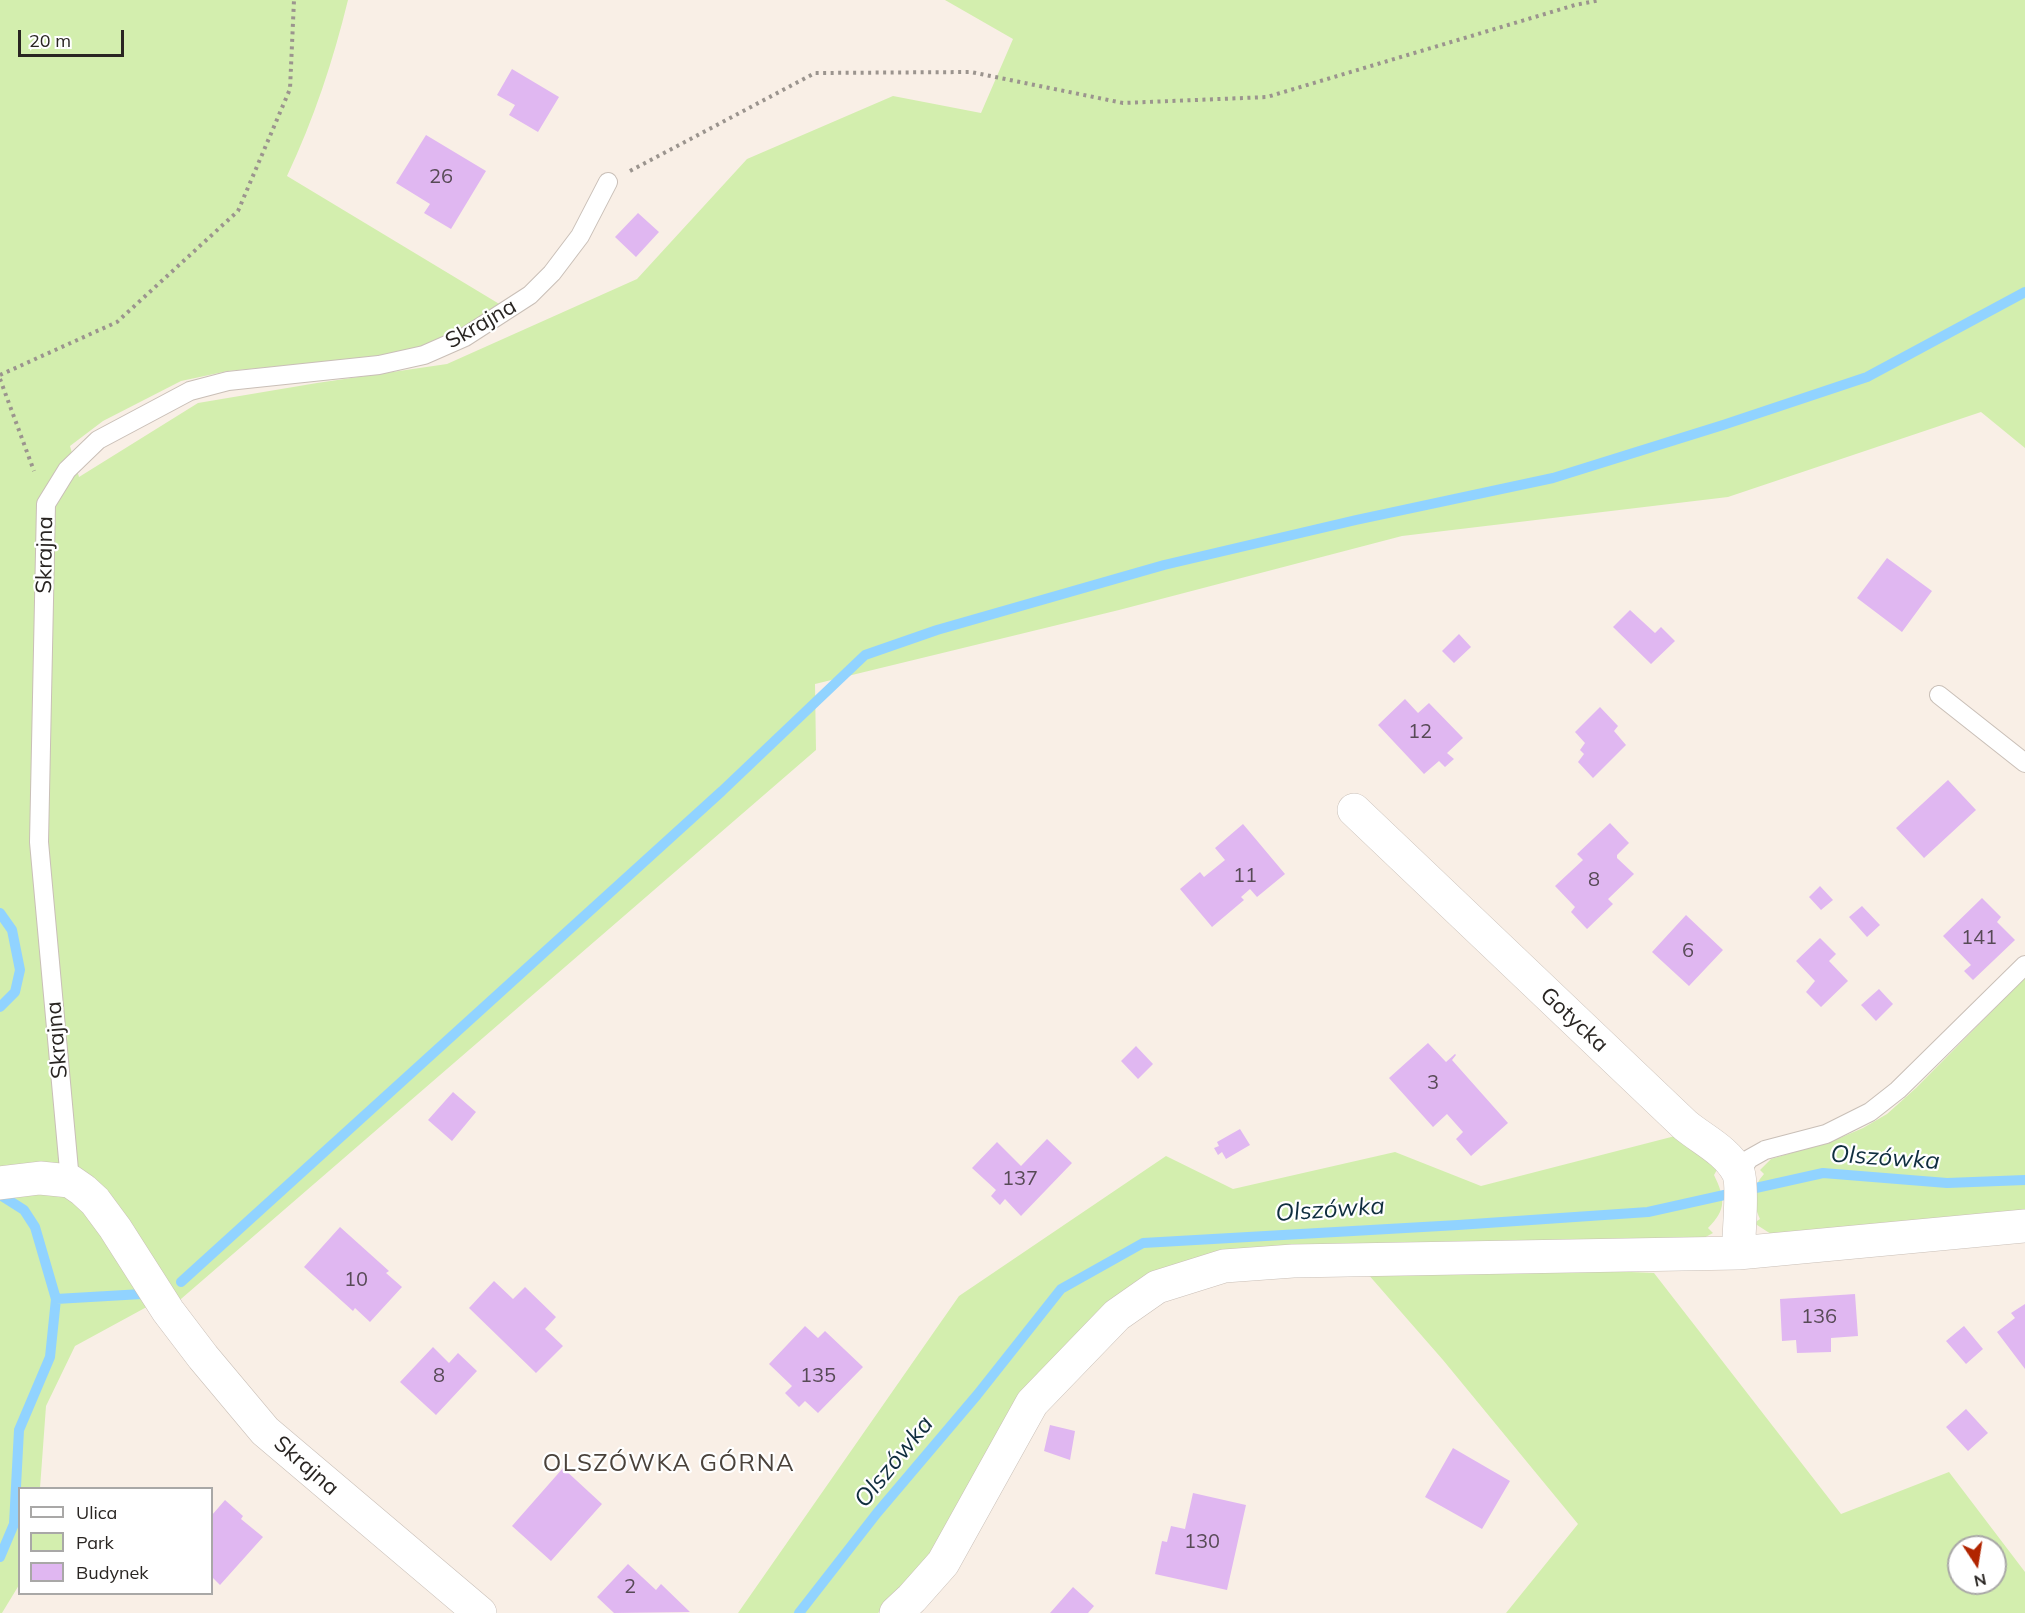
<!DOCTYPE html>
<meta charset="utf-8">
<style>
body{margin:0}
#map{position:relative;width:2025px;height:1613px;overflow:hidden;background:#f9efe6;font-family:Mulish,sans-serif}
canvas{display:block}
.legend{position:absolute;left:18px;top:1487px;width:195px;height:108px;box-sizing:border-box;background:#fff;border:2px solid #a9a8a7;margin:0;padding:8px 10px;list-style:none;font-size:18px;color:#292522}
.legend li{display:flex;align-items:center;gap:12px;height:30px}
.legend b{width:30px;border:2px solid #a9a8a7}
.north{position:absolute;left:1947px;top:1535px;width:60px;height:60px;box-sizing:border-box;background:#fff;border:2px solid #a9a8a7;border-radius:50%;rotate:168deg;font-size:16px;font-weight:700;line-height:24px;text-align:center;color:#292522}
.north::after{content:'';display:block;margin:auto;width:21px;height:27px;background:#b12500;clip-path:polygon(50% 0,100% 100%,50% 72%,0 100%)}
.scale{position:absolute;left:18px;top:30px;width:106px;height:27px;box-sizing:border-box;border:3px solid #292522;border-top:0;padding-left:8px;font-size:18px;line-height:21px;white-space:nowrap;color:#292522;-webkit-text-stroke:4px #fff;paint-order:stroke}
</style>
<div id="map">
<canvas width="2025" height="1613"></canvas>
<ul class="legend">
<li><b style="height:8px;background:#fff"></b>Ulica</li>
<li><b style="height:16px;background:#d3eeae"></b>Park</li>
<li><b style="height:16px;background:#e0b7f1"></b>Budynek</li>
</ul>
<div class="north">N</div>
<div class="scale">20 m</div>
</div>
<script>
const c = document.querySelector('canvas').getContext('2d');
c.lineJoin = 'round';
function fill(path, color) { c.fillStyle = color; c.fill(path, 'evenodd'); }
function trace(path, color, width, dash) { c.strokeStyle = color; c.lineWidth = width; c.lineCap = dash ? 'butt' : 'round'; c.setLineDash(dash || []); c.stroke(path); }
function drawText(font, color, halo, rows, align = 'center') {
  c.font = font + ' Mulish,sans-serif'; c.lineWidth = 4.5; c.setLineDash([]); c.textBaseline = 'middle'; c.strokeStyle = halo; c.fillStyle = color; for (const [text, x, y, turn = 0] of rows) {
    c.save(); c.translate(x, y); c.rotate((+turn || 0) * Math.PI / 180); c.textAlign = isNaN(turn) ? turn : align; if (halo) c.strokeText(text, 0, 0); c.fillText(text, 0, 0); c.restore();
  }
}
const green = new Path2D(`
 M0,0H348C333,61 314,119 287,176L501,305L467,327L429,344L385,356L228,371L181,381L103,421L70,446L79,477L198,403L317,383L447,364L637,279L747,159L893,96L981,113L1013,39L945,0H2025V448L1981,412L1728,497L1402,536L1119,610L815,684L816,750L174,1305L100,1195L0,1174Z
 M2025,978V1216L1771,1234L1754,1223L1760,1219C1753,1203 1751,1188 1764,1174L1760,1170L1771,1159L1835,1140L1863,1128L1887,1114L1916,1088Z
 M1679,1135L1718,1168L1714,1175C1725,1198 1727,1209 1708,1228L1713,1233L1700,1240L1152,1276L933,1556L904,1589L878,1613H738L959,1296L1166,1156L1233,1189L1395,1152L1481,1186Z
 M38,1188L75,1198L154,1303L75,1346L46,1406L40,1488H20L19,1585L2,1613H0V1193Z
 M1563,1269L1654,1273L1841,1514L1949,1472L2025,1572V1613H1506L1578,1524L1443,1360L1367,1273ZM1959,1547H1995V1583H1959Z`);
const stream = new Path2D(`
 M0,913L12,930L20,970L15,992L0,1007
 M181,1282L722,791L865,655L937,630L1164,565L1356,520L1553,478L1723,425L1867,377L2025,292
 M56,1299L142,1294
 M0,1557L14,1524L19,1430L50,1357L56,1299L35,1227L24,1210L2,1196
 M799,1613L877,1513L977,1395L1061,1289L1143,1243L1458,1225L1648,1212L1823,1173L1947,1183L2025,1180`);
const building = new Path2D(`
 M512,69L559,97L538,132L509,115L515,105L497,95Z
 M426,135L486,171L451,229L424,213L430,204L396,183Z
 M638,213L659,232L636,257L615,237Z
 M1887,558L1932,591L1902,632L1857,598Z
 M1630,610L1655,633L1661,627L1675,641L1651,664L1613,627Z
 M1459,634L1471,647L1454,663L1442,651Z
 M1405,699L1418,713L1429,703L1463,738L1447,753L1454,759L1445,767L1439,761L1424,774L1378,725Z
 M1600,707L1618,726L1614,731L1626,745L1593,778L1578,762L1584,754L1580,750L1585,743L1575,732Z
 M1948,780L1976,810L1924,858L1896,828Z
 M1610,823L1629,843L1617,855V858L1634,874L1608,899L1613,904L1587,929L1571,912L1575,907L1555,886L1583,860L1577,854Z
 M1243,824L1285,874L1257,897L1250,889L1241,897L1244,900L1212,927L1180,889L1200,872L1204,877L1225,860L1215,848Z
 M1820,886L1833,900L1821,910L1809,897Z
 M1982,898L2001,917L1997,922L2015,940L1973,980L1964,971L1971,965L1943,936Z
 M1862,906L1880,925L1867,937L1849,917Z
 M1686,915L1723,950L1689,986L1652,952Z
 M1820,938L1836,954L1829,961L1848,981L1821,1007L1806,992L1815,981L1796,961Z
 M1879,989L1893,1004L1876,1021L1861,1005Z
 M1428,1043L1446,1062L1455,1054L1456,1055L1452,1060L1508,1123L1471,1156L1456,1139L1463,1132L1447,1114L1433,1127L1389,1078Z
 M1136,1046L1153,1064L1138,1079L1121,1061Z
 M453,1092L476,1112L452,1141L428,1120Z
 M1240,1129L1250,1145L1226,1159L1222,1152L1218,1155L1214,1148L1219,1146L1217,1142Z
 M1047,1139L1072,1163L1021,1216L1005,1199L1000,1205L991,1196L996,1190L972,1168L997,1142L1021,1166Z
 M340,1227L389,1271L386,1273L402,1287L370,1322L355,1308L353,1311L304,1267Z
 M494,1281L513,1299L525,1287L556,1317L545,1329L563,1346L536,1373L469,1308Z
 M1855,1294L1858,1336L1831,1338V1352L1797,1353L1796,1340L1782,1341L1780,1299Z
 M2025,1304V1369L1997,1332L2015,1318L2011,1313Z
 M805,1326L818,1338L825,1331L863,1367L818,1413L805,1401L799,1407L785,1393L792,1386L769,1364Z
 M1964,1326L1983,1349L1966,1364L1946,1341Z
 M433,1347L449,1363L458,1353L477,1371L436,1415L400,1382Z
 M1966,1409L1988,1433L1968,1451L1946,1427Z
 M1050,1425L1075,1431L1070,1460L1044,1451Z
 M1453,1448L1510,1481L1482,1529L1425,1497Z
 M563,1468L602,1504L551,1561L512,1526Z
 M1193,1493L1246,1505L1227,1590L1155,1574L1162,1541L1167,1542L1171,1526L1185,1529Z
 M225,1500L243,1516L241,1519L263,1537L220,1585L212,1577V1515Z
 M628,1564L656,1590L661,1584L690,1612L614,1613L597,1597Z
 M1073,1587L1094,1606L1088,1613H1050Z`);
const path = new Path2D(`
 M630,171L815,73L971,72L1123,103L1267,97L1575,5L1600,0
 M0,375L117,322L238,211L290,89L294,0
 M0,379L34,471`);
const lane = new Path2D(`
 M1939,695L2025,763
 M1739,1174L1749,1159L1765,1150L1826,1134L1870,1112L1898,1090L2025,965
 M70,1181L39,842L46,504L67,470L98,440L190,391L228,381L379,365L424,355L465,337L530,295L552,273L580,236L608,182`);
const street = new Path2D(`
 M1354,810L1685,1125C1703,1140 1726,1150 1738,1172C1743,1182 1739,1238 1738,1253
 M0,1183L40,1178L70,1181L83,1190L95,1201L115,1228L168,1311L203,1357L265,1431L480,1613
 M896,1613L912,1598L943,1563L1032,1403L1117,1315L1157,1287L1224,1266L1293,1261L1738,1253L2025,1226`);
const numberNames = [
 ["26",441,177],
 ["12",1420,732],
 ["11",1245,876],
 ["8",1594,880],
 ["141",1979,938],
 ["6",1688,951],
 ["3",1433,1083],
 ["137",1020,1179],
 ["10",356,1280],
 ["136",1819,1317],
 ["8",439,1376],
 ["135",818,1376],
 ["130",1202,1542],
 ["2",630,1587]
];
const streetNames = [
 ["Skrajna",481,324,-30],
 ["Skrajna",45,555,-89],
 ["Gotycka",1574,1020,43],
 ["Skrajna",57,1040,-95],
 ["Skrajna",306,1466,41]
];
const waterNames = [
 ["Olszówka",1885,1158,4],
 ["Olszówka",1330,1210,-4],
 ["Olszówka",894,1462,-51]
];
const neighbourhoodNames = [
 ["OLSZÓWKA GÓRNA",669,1464]
];
fill(green, '#d3eeae');
trace(stream, '#91d3ff', 10);
fill(building, '#e0b7f1');
trace(lane, '#c9bfb7', 20);
trace(street, '#c9bfb7', 34);
trace(path, '#9b948e', 4, [3, 4.5]);
trace(lane, '#fff', 18);
trace(street, '#fff', 33);
drawText('20px', '#574a56', null, numberNames);
drawText('22px', '#292522', '#fff', streetNames);
drawText('italic 24px', '#102e3f', '#fff', waterNames);
c.letterSpacing = '1.5px';
drawText('24px', '#4a423b', '#fff', neighbourhoodNames);
c.letterSpacing = '0px';
</script>
